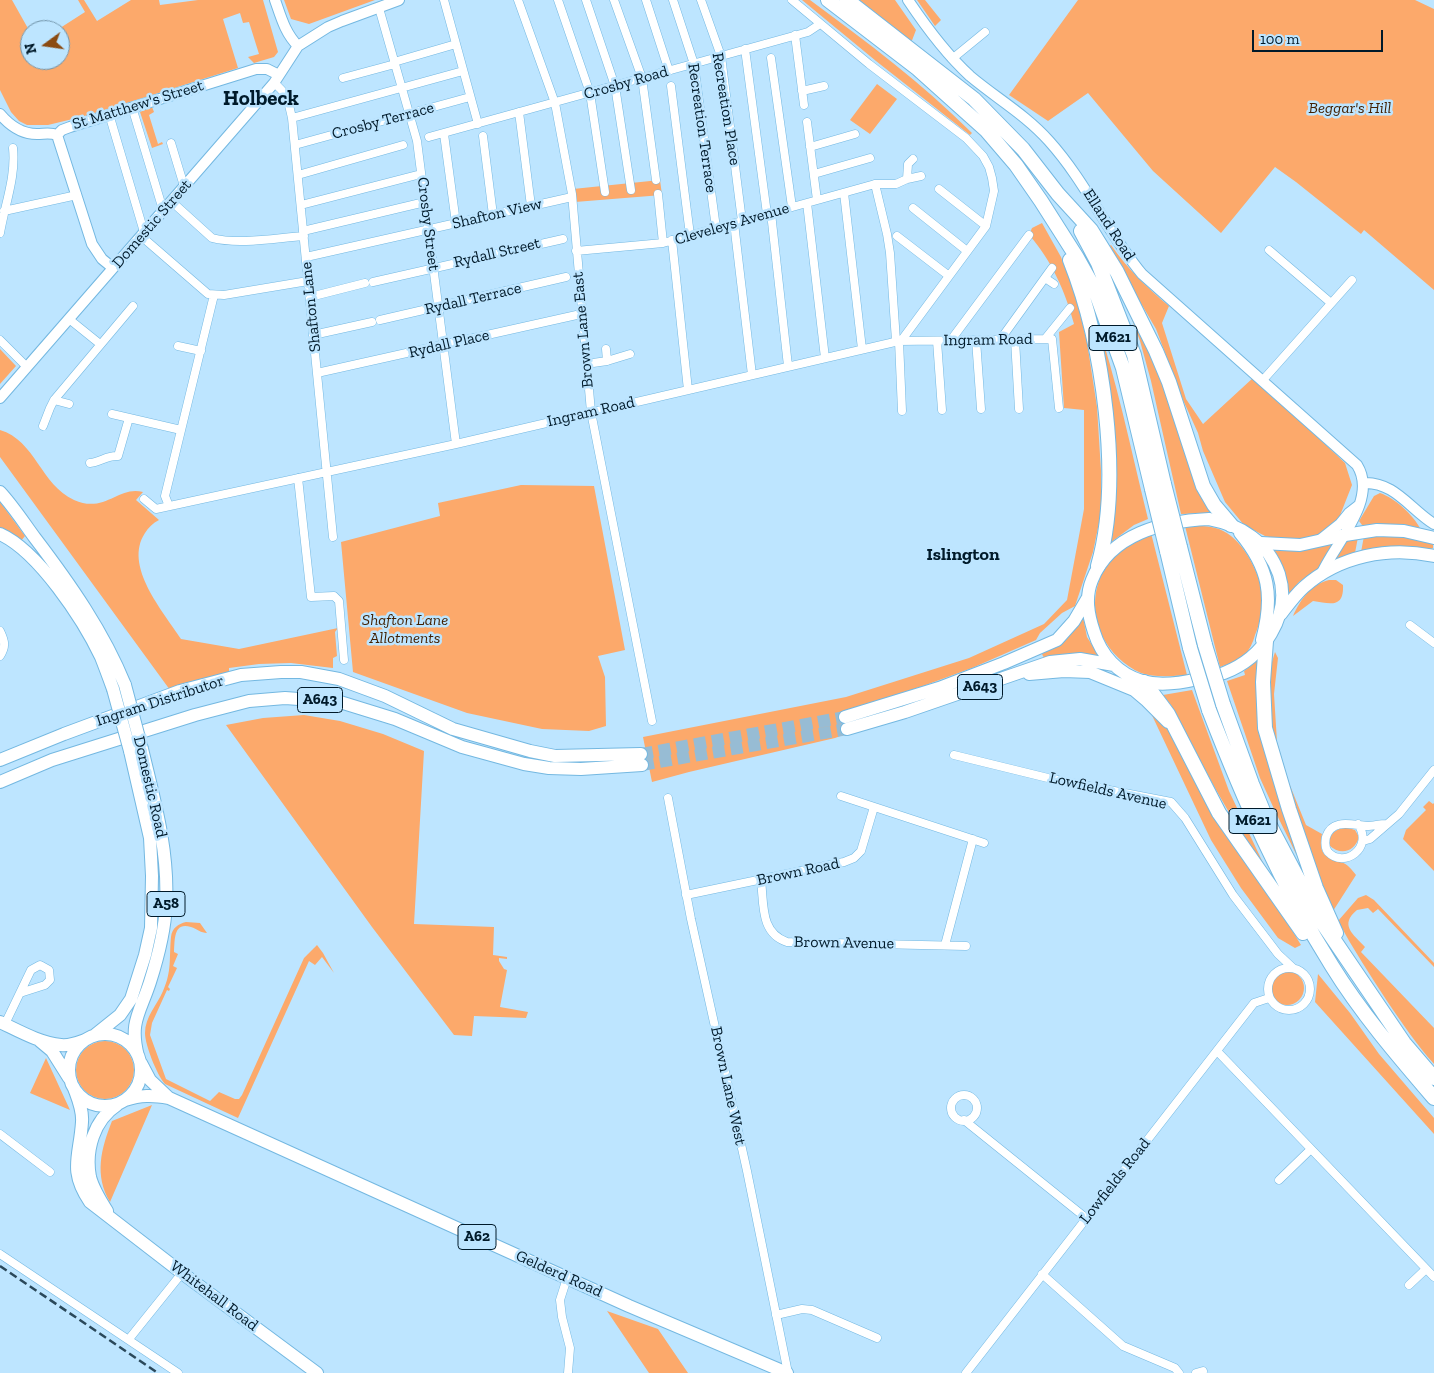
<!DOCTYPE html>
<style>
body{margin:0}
#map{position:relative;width:1434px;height:1373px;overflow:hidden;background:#bde5ff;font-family:"Zilla Slab",serif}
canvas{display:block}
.north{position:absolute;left:20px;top:20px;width:50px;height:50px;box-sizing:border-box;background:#bde5ff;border:1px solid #7194aa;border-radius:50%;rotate:256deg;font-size:14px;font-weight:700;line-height:20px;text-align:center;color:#001a2a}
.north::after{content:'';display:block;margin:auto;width:18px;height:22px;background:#8b4b12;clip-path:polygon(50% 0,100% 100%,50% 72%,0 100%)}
.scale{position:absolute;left:1252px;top:30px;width:131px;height:22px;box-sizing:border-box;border:2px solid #001a2a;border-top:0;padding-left:6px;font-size:15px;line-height:18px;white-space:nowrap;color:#001a2a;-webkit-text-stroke:4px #bde5ff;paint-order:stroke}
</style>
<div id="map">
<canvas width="1434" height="1373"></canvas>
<div class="north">N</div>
<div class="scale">100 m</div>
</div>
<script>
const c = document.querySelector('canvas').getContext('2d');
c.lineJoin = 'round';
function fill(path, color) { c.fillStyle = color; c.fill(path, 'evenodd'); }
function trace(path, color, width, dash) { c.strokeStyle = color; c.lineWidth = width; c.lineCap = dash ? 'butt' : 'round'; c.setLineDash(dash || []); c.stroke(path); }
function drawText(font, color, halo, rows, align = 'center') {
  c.font = font + ' "Zilla Slab",serif'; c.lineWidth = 5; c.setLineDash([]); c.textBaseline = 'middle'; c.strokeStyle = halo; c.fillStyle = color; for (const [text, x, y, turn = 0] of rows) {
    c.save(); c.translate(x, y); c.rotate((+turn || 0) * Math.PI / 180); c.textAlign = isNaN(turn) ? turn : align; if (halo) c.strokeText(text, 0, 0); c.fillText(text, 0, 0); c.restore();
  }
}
const green = new Path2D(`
 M0,0H12L30,32V60H60V30H57L85,12L78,0H84L97,21L131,0H159L160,5L198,0H263L278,52L274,57L254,63L248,57L259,54L249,22L243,23L240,13L223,19L238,68L85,116L48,125H27L19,121L11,112L0,90Z
 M284,0H375L309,24L291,19Z
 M802,0H810C867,42 922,83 972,133L970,135L876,61Z
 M859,0H895L916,30L911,43Z
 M917,0H925L941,20L935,26Z
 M1078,0H1415L1434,9V290L1364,230L1361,234L1296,182L1275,167L1221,233L1153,171L1088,93L1048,121L1009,95Z
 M877,84L897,99L870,134L850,120Z
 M152,107L154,112L149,115L158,144L162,142L163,144L152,148L140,112Z
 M660,180L662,195L575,202L573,189Z
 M1042,223L1061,257L1076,297L1087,342L1097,407L1101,471V513L1093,552L1075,606L1062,613L1040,633L1036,640L972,668L923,686L844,711L842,713L846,734L835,738L689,772L652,782L643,737L846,697L969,658L1044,624L1067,600L1084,509V410L1064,408L1059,332L1074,324C1066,293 1051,259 1029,235L1032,228Z
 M1111,245C1127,268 1147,288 1169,306L1162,323L1186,399L1203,424L1254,377L1345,463L1352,485L1339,518L1326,531L1307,539L1282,540L1265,536L1244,525L1225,502L1203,451L1198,433L1183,400L1156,329L1108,247Z
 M1120,288L1161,378L1196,488L1211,513L1181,514L1151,381L1140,341Z
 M1094,313C1117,380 1131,450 1148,519L1134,525L1106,546L1111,519Z
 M0,349L16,366L0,384Z
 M0,430C35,440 41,485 74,500C105,514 119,485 143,492L136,500L159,520C153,523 148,528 145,533C123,566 163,611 181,639L239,649L338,628L335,632L337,656L333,658V668L291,663L259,664L229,668V672L170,690L0,457Z
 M521,485L594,486L625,650L598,656L605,677L606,726L589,731L542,729L467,713L353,672L341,542L440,516L438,503Z
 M1380,493C1395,498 1413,515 1420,528L1402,524L1362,525L1359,521L1374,496Z
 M0,502L25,536L21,541L0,528Z
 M1185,526C1197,526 1208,525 1219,529C1242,538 1257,568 1262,590C1264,605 1261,621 1255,635C1253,642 1250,650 1244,655C1237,661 1229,664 1220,667Z
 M1151,533L1187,675C1173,676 1155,678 1141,673C1107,658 1087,620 1098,584C1100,579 1101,571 1105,566C1117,550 1133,541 1151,533Z
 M1396,534L1433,543V548L1429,550C1405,545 1385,547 1361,552L1364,536Z
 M1358,537L1355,553L1333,562L1346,540Z
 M1336,544L1319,568L1299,582L1288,595C1286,577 1281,563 1273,547H1312Z
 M1329,580H1336L1343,585C1344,608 1331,604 1313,601L1293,616C1301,599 1310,585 1329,580Z
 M1083,617L1087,637L1099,656C1080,652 1062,653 1044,658L1042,654L1066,640Z
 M1275,652L1278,658L1274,694L1277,742L1289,783L1306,825L1322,834C1318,854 1325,857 1341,862C1348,864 1352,870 1356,875L1333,911L1304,846L1270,722L1268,681L1272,662Z
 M1262,657L1282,808L1297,856L1275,811L1260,778L1227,681L1245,675L1244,671Z
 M1192,690L1229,791L1265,867C1228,817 1200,760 1171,705L1163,695Z
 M1149,709L1164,720L1301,945L1295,948L1278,938L1241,888L1211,840Z
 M304,715L340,721L383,734L424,751L414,924L494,927L493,955L507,957V959L499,958V961L504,969L507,970L500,1007L528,1012L526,1018L474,1016L472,1036L454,1035L372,927L226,725L263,718Z
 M1429,801L1433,804L1434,803V871L1403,839L1406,830L1426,810L1423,807Z
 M1345,827L1355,830L1359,837C1355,852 1340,856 1329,845C1329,834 1335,830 1345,827Z
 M1366,895L1374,900L1434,963V967L1378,909L1373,913L1368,908L1357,910C1339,925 1353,934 1365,947L1361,952L1434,1028V1064C1416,1044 1402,1023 1387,1001C1370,975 1353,949 1338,921L1358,898Z
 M186,922L200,923L207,933C201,933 197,929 191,927C173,921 175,941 174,952L178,954L173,966L177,968L168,987L170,989L169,991L167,990L152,1023L150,1035L166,1079L210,1101L219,1092L235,1099H239L242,1095L304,958L317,945L323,953L334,973L322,957L315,965L309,961L238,1118L165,1084C157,1075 145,1045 145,1033C145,1017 157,1005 163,991C172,971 169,958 171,937C172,928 178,924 186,922Z
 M1270 988a17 17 0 1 1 34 0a17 17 0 1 1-34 0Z
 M1318,974L1350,1013L1379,1054L1434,1118V1134L1315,1002Z
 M76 1070a29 29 0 1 1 58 0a29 29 0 1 1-58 0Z
 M46,1058L70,1110L30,1093Z
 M152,1105L110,1202C94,1175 101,1149 112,1121Z
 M607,1311L658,1329L688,1373H649Z`);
const trunkTunnel = new Path2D(`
 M641,754L845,717
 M642,765L847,729`);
const minor = new Path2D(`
 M444,0L478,124
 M518,0L555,103L572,194L591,412L652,721
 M558,0L590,93L605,192
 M586,0L615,86L631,190
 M614,0L642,78L656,180
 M646,0L669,71
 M673,0L694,64L716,228
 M701,0L721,56L742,221
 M792,0L869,64L966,138L983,156L989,167L992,178L994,191L986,226L901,341
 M379,8L417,141L456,444
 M795,35L804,105
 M745,49L767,214
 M771,58L792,207
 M952,59L985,32
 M394,62L456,44
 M343,78L395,64
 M274,83C288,94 288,101 292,118L333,537
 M671,86L690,235
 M802,91L824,86
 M132,107L163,210
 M519,112L531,206
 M109,114L144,232
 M292,118L463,71
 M807,122L817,200
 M444,134L456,223
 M483,136L493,215
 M429,137L808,32L820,24
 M171,143L184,186
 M295,145L470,97
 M810,147L855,134
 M814,174L870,158
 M298,175L403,145
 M907,179L921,176
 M875,184L887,234L890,253L896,341
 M939,189L986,226
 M844,193L862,349
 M658,194L663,243
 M171,201L212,238C239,245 276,238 304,236
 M807,203L825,358
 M301,205L421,174
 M913,208L967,251
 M4,211L77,195
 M771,213L788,366
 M734,223L752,375
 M303,231L425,202
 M0,233C5,204 16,177 13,148
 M141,236L208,294L224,295L308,281
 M897,236L949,276
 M672,240L688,390
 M1269,250L1331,303
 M576,251L663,243L875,184H896L907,179L908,164L913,159
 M306,257L572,197
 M1045,278L1054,284
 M373,282L563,239
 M310,297L365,283
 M69,319L100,344
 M380,320L566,277
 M313,335L372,322
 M1045,339L1070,308
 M0,340L27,367
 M951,340L1029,235
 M976,340L981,409
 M1000,340L1052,268
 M1015,340L1019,409
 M899,341L902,411
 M937,341L942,410
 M178,346L201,351
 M606,349L607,361
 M586,364L607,361L630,354
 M317,373L581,314
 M1263,380L1352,280
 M54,400L69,404
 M112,414L181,430
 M43,426L50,408L54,400L133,306
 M90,463C101,462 107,455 118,456L129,418
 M298,478L311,597L334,596L339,601L344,660
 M144,499L156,509L456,444L899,341L1052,339L1059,408
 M169,506L165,496L214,295
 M1410,625L1434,643
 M0,631C5,641 6,647 0,656
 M954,755L1052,779L1171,802L1185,818L1233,895L1278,954L1293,968
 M841,796L984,843
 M668,798L691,919L747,1171L788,1373
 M1358,824C1374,848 1344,869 1328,852C1325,848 1325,842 1326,837C1332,818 1352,825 1367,826C1373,826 1380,824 1386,824
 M1363,841L1370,839L1399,814L1434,770
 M761,880C764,904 760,933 787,942L966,946
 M686,895L844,862L854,858L861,851L874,807
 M945,945L973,839
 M1268 989a21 21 0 1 1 42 0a21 21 0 1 1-42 0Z
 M5,1024L31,970L40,965L49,970L50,980L45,985L20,993
 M1217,1051L1434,1277
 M951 1108a13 13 0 1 1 26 0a13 13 0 1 1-26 0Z
 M964,1120L1086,1218
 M0,1134L50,1172
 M1279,1180L1311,1149
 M0,1254L178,1373
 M1042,1274L1123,1346L1175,1368L1179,1373
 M567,1278L560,1300L562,1317L570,1348L568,1373
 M1409,1285L1426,1269
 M776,1315L802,1309L812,1310L877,1338
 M129,1339L182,1273
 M966,1373L1254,1003L1269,998
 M1196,1373L1203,1371`);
const tertiary = new Path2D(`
 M275,0C281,17 285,33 298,46
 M908,0C926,27 946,54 970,76C996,98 1026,115 1049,141C1086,182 1107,232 1142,274L1357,465C1379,500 1334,544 1321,575
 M0,114C10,126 21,134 37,134C44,134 50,132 57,135
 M57,135L62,130L70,127L256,69H267L279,75
 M57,135L92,244L102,259L113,268
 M0,398L255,105L274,83L298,46L328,27L342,21L399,0
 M1363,483C1394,481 1410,509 1434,524
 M1320,540L1340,524L1349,513L1358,506`);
const primary = new Path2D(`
 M0,492C13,506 24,523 35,538C70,584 103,631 125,685
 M0,534C38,551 83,619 101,657C105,667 109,678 113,689
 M1261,543L1300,545L1345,535L1377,530L1404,531L1434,538
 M1281,614C1288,605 1295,595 1304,587C1339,556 1389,546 1434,556
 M0,1022C19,1031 40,1043 61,1045C69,1046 77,1043 85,1040
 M69 1070a36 36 0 1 1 72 0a36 36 0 1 1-72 0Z
 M95,1035L120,1015L131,999L145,955L151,928L152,876L150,838L130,751
 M40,1041L52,1051L69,1078
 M138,1056C129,1022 140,1013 150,982C158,957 165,930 166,904C169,851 154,799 142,749
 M141,1063L150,1080L169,1098
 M74,1088C78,1099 83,1110 82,1122C80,1156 68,1170 90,1202L182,1273L317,1373
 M125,1100C141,1095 152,1095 169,1098L629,1306L787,1373
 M107,1211C100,1200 93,1189 90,1177C85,1150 94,1120 117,1105`);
const trunk = new Path2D(`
 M1209,519C1241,525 1268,542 1279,574C1292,616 1263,658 1224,673C1216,676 1206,677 1198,679C1181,683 1159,686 1142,681C1118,674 1101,655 1094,632C1088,614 1085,597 1092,580C1110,534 1163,521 1209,519Z
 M1240,533C1269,568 1274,596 1262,640
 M1029,674L1064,671L1090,672L1134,690L1147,701L1168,722
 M845,717L939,688L1004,663L1057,640L1074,621L1087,599
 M847,729L905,712L1050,662L1080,659L1114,665
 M0,760L64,734L180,691L241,675L281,672H301L339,679L385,696L453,729L530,751L555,756L641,754
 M0,782L52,760L195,715L249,701L285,698L340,702L395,719L462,747L524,764L549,768L581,769L642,765`);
const motorway = new Path2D(`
 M828,0L918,69L986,130L1016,165L1041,201L1076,256L1095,290L1123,368L1152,489
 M847,0L974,99L1023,149L1058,194L1091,230L1117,272L1156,351L1169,382L1203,486L1214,505L1231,525
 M1081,231L1098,263L1134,355L1164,484
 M1070,260C1103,343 1123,479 1098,566
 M1180,547L1205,645
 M1167,551L1190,648
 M1266,641L1263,682L1265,728L1289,809L1316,888L1336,933
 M1144,682L1168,714L1219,813L1303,933
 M1223,704L1252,784L1266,818L1317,915L1404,1043L1434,1078
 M1209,710C1243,798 1281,885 1332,966C1361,1013 1398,1056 1434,1098`);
const rail = new Path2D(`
 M0,1266L158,1373`);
const primaryBridge = new Path2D(`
 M125,685L142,749
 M113,689L130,751`);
const motorwayBridge = new Path2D(`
 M1164,484L1180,547
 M1152,489L1167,551
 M1205,645L1223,704
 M1190,648L1209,710`);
const shields = [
 [1113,338,48],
 [980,687,45],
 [320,700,45],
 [1253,821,48],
 [166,904,38],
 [477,1237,38]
];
const shieldNames = [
 ["M621",1113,338],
 ["A643",980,687],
 ["A643",320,700],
 ["M621",1253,821],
 ["A58",166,904],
 ["A62",477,1237]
];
const streetNames = [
 ["Crosby Road",626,83,-16],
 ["St Matthew's Street",138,105,-17],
 ["Recreation Place",726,109,81],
 ["Crosby Terrace",383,121,-15],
 ["Recreation Terrace",702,128,82],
 ["Shafton View",497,214,-13],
 ["Domestic Street",152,224,-49],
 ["Crosby Street",428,224,83],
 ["Cleveleys Avenue",732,224,-16],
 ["Elland Road",1109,225,57],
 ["Rydall Street",497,253,-13],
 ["Rydall Terrace",473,299,-13],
 ["Shafton Lane",311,307,-96],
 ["Brown Lane East",583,330,-95],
 ["Ingram Road",988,340,-1],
 ["Rydall Place",449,344,-13],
 ["Ingram Road",591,412,-13],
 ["Ingram Distributor",160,701,-18],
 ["Domestic Road",150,787,77],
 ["Lowfields Avenue",1108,791,13],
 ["Brown Road",798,872,-12],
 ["Brown Avenue",844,943,1],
 ["Brown Lane West",728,1086,78],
 ["Lowfields Road",1115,1181,-52],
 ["Gelderd Road",559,1274,24],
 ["Whitehall Road",214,1296,37]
];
const parkNames = [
 ["Beggar's Hill",1350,108],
 ["Shafton Lane",405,620],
 ["Allotments",405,638]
];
const neighbourhoodNames = [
 ["Islington",963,555]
];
const districtNames = [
 ["Holbeck",261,99]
];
fill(green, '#fca96b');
trace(trunkTunnel, '#97bcd4', 12, [12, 6]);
trace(minor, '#74b8e1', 9);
trace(tertiary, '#74b8e1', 12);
trace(primary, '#74b8e1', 14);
trace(trunk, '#74b8e1', 14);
trace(motorway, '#74b8e1', 16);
trace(minor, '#fff', 8);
trace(tertiary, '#fff', 10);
trace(primary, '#fff', 12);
trace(trunk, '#fff', 12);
trace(motorway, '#fff', 14);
trace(rail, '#2a485a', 2.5, [8, 4]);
trace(primaryBridge, '#74b8e1', 14, []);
trace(motorwayBridge, '#74b8e1', 16, []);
trace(primaryBridge, '#fff', 12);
trace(motorwayBridge, '#fff', 14);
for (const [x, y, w] of shields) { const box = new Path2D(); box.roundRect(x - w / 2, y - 12.5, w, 25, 4); c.fillStyle = '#bde5ff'; c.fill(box); trace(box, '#001a2a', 1); }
drawText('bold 15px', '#001a2a', null, shieldNames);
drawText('16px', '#001a2a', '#bde5ff', streetNames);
drawText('italic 16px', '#411f01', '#bde5ff', parkNames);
drawText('bold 18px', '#001a2a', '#bde5ff', neighbourhoodNames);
drawText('bold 21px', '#001a2a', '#bde5ff', districtNames);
</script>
